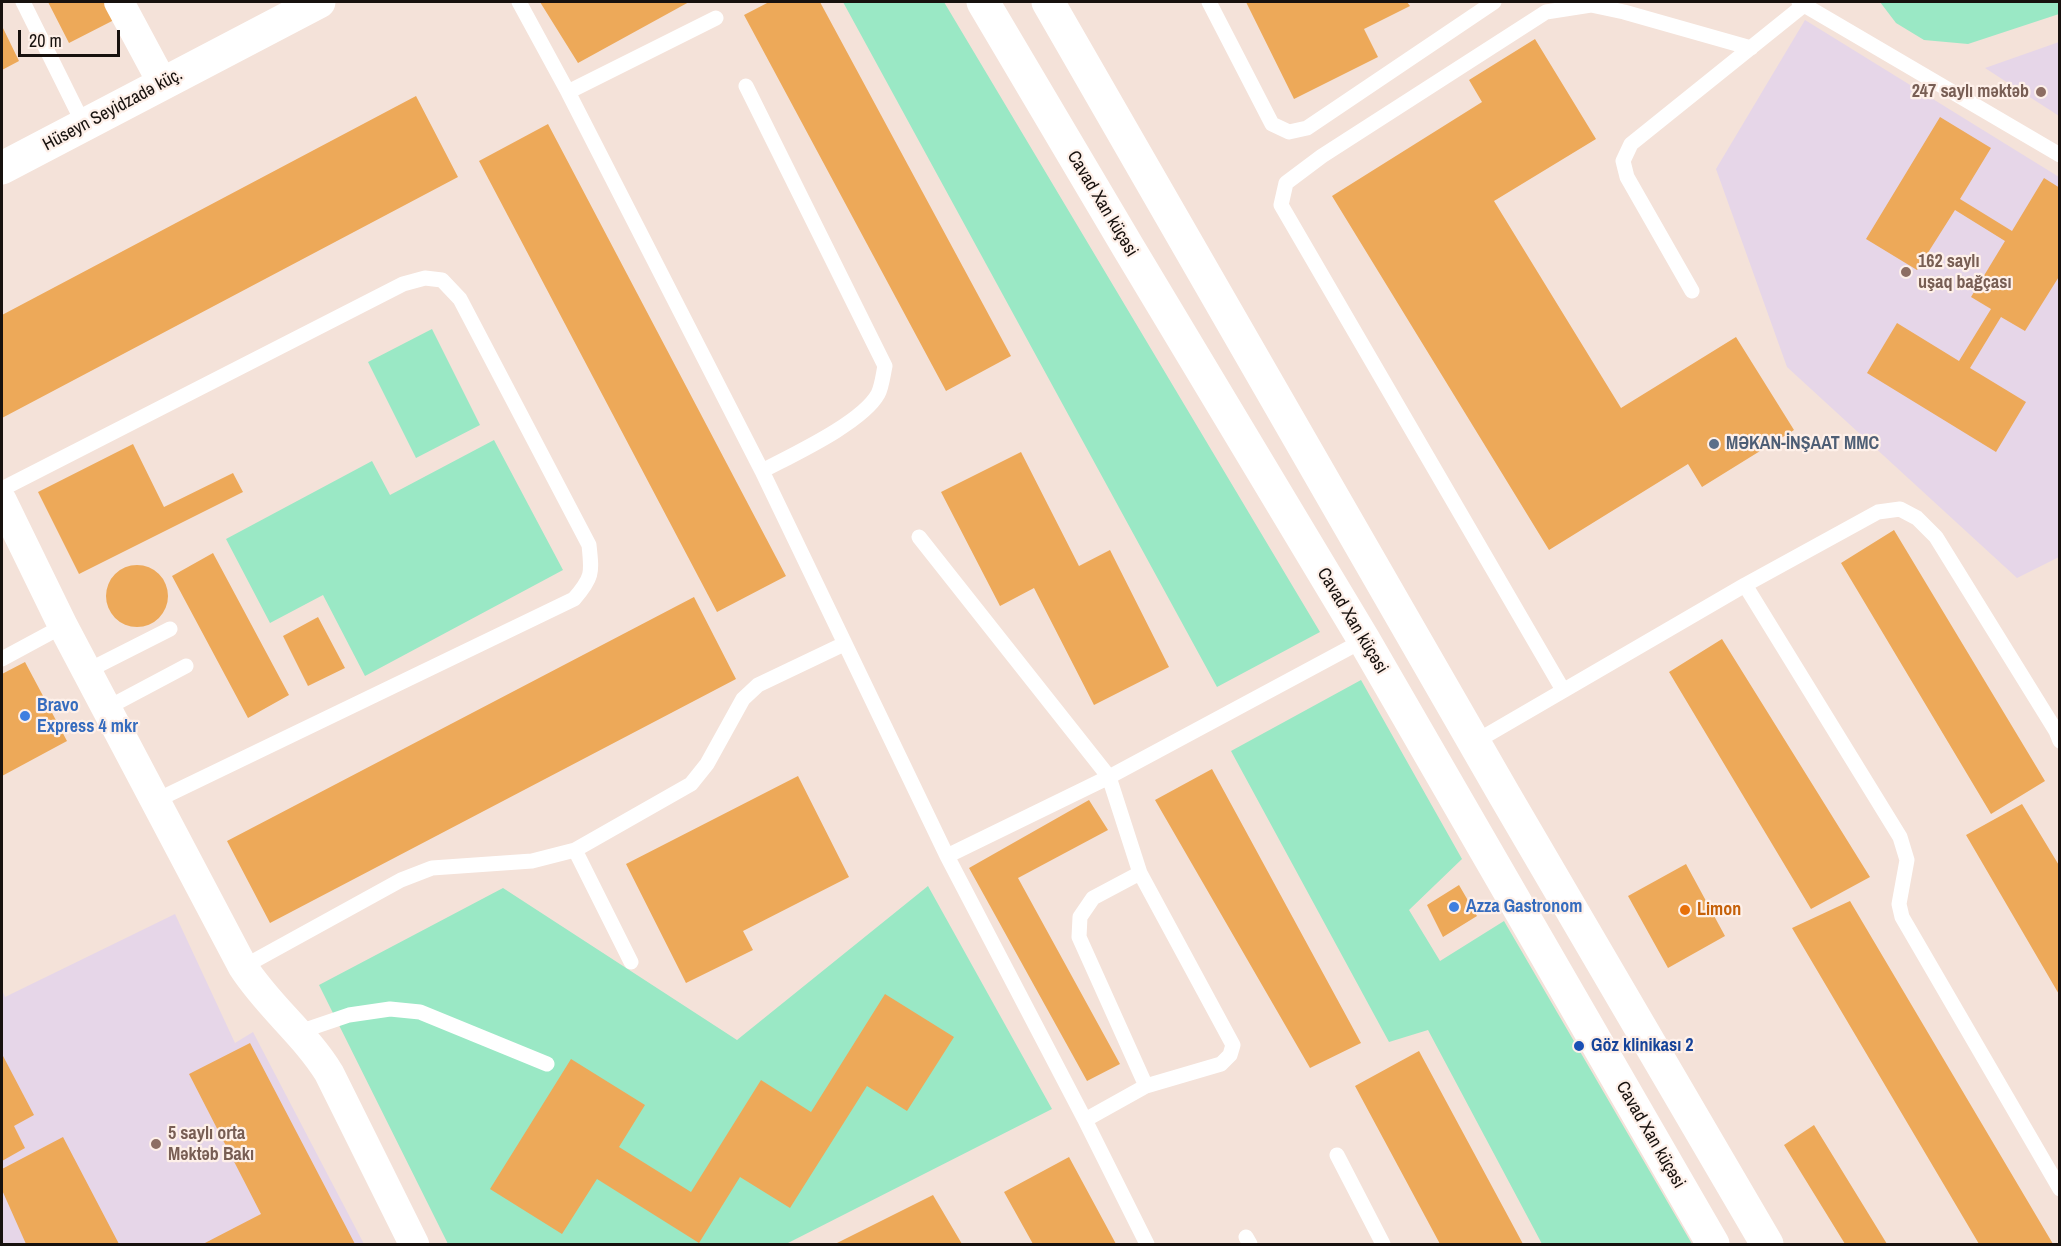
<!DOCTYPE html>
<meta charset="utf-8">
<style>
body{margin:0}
#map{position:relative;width:2061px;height:1246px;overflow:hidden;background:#f4e2d9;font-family:"Archivo Narrow",sans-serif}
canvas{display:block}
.frame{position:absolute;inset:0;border:3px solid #17110e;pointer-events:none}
.scale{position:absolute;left:18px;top:30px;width:102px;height:27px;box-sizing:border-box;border:3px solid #17110e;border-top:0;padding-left:8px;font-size:18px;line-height:21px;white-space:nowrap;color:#17110e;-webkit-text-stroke:4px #fef0e9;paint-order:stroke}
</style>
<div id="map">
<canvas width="2061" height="1246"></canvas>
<div class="frame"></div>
<div class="scale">20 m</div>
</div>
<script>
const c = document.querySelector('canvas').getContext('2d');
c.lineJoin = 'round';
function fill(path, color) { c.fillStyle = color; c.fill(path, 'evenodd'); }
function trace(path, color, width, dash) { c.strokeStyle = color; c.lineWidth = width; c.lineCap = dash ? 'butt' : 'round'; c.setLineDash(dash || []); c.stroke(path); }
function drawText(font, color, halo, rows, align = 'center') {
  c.font = font + ' "Archivo Narrow",sans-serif'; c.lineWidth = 4.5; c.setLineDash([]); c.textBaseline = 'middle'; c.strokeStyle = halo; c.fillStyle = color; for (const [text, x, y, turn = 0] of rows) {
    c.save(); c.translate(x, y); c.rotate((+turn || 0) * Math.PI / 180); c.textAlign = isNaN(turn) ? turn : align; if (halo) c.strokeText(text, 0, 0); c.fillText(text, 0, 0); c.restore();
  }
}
const education = new Path2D(`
 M1805,20L2059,177V557L2017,578L1787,367L1716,169Z
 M2059,42V116L1985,68Z
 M175,914L235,1043L253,1032L364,1244H2V990L5,997Z`);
const green = new Path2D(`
 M843,2H944L1320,632L1217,687Z
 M1880,2H2059V14L1968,44L1924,40L1896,23Z
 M432,329L480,425L416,458L368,362Z
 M494,440L563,570L365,676L323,595L270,623L226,539L372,461L390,495Z
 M1361,680L1462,859L1409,910L1440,961L1504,921L1692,1244H1542L1428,1030L1389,1042L1231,751Z
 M928,886L1052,1109L786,1244H448L319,985L503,888L737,1040Z`);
const building = new Path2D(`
 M48,2H105L114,20L69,43Z
 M540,2H689L578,63Z
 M769,2H820L1011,356L946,391L744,15Z
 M1246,2H1407L1410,6L1364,29L1378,57L1294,99Z
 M2,26L19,61L2,70Z
 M1535,39L1596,139L1494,201L1621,408L1736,337L1794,430L1702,487L1688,464L1549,550L1332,196L1482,102L1469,80Z
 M416,96L458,177L2,418V315Z
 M1940,117L1991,148L1960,199L2012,231L2044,178L2060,188V275L2025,331L2001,317L1970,368L2026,402L1996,452L1867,373L1897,323L1959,361L1991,309L1971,297L2005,241L1955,210L1917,270L1866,239Z
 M548,124L786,576L717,612L479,161Z
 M133,444L164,507L233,473L243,492L79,574L38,492Z
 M1021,452L1079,566L1110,550L1169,667L1094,705L1034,588L1000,606L941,492Z
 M1894,530L2045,781L1991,814L1841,563Z
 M213,553L289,695L248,718L172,576Z
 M106 596a31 31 0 1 1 62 0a31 31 0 1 1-62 0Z
 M694,597L736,679L270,923L227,841Z
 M318,617L345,668L308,686L283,636Z
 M1722,639L1870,877L1811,909L1669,672Z
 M25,662L67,741L2,776V674Z
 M1212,769L1361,1043L1310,1068L1155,800Z
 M798,776L849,877L743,931L753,950L686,983L626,864Z
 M1089,800L1108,830L1018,878L1120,1064L1087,1081L969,868Z
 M2022,804L2060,867V996L1966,835Z
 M1686,864L1725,936L1668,968L1628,896Z
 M1459,885L1477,916L1443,937L1427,905Z
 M1850,901L2053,1244H1979L1792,928Z
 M885,994L954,1037L907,1111L867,1086L790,1208L740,1177L699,1243L597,1179L562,1234L490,1189L571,1059L645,1105L619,1147L691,1192L761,1080L811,1112Z
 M250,1043L355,1244H203L261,1214L189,1074Z
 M1419,1051L1523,1244H1440L1355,1086Z
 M2,1054L34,1115L14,1126L25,1148L2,1161Z
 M1814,1125L1887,1244H1845L1784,1145Z
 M63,1137L119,1244H26L2,1190V1169Z
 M1069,1157L1116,1244H1033L1004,1192Z
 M933,1195L962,1244H835Z`);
const service = new Path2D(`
 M23,2L84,125
 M519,2L568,92L762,471L947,856L1085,1120L1147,1244
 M1209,2L1272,124L1289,132L1307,128L1494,2
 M1799,2L2060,155
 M746,86L885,366C883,375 882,386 878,394C862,423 792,455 762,471
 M568,92L716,18
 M1692,291L1627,177L1623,161L1631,144L1804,5
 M2,489L403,284L425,278L442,280L460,299L589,545C592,573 593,577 574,599L155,801
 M919,537L1109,777L947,856
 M1745,585L1878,512L1900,509L1917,518L1936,537L2056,731L2060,741
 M2,659L63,626
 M87,671L170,629
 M1563,690L1281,205L1286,183L1322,156L1546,12L1591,5L1624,12L1751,48
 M107,708L186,666
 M1475,742L1745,585L1900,837L1907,860L1899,904L1902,917L2060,1189
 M575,850L631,962
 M1140,873L1093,898L1080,917L1079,937L1146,1086
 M243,967L401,880L432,868L532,861L575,850L691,784L707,764L743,699L758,685L844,644
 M299,1032L349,1015L390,1009L420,1012L547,1064
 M1085,1120L1146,1086L1221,1064L1230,1055L1233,1045L1140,873L1109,777L1364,640
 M1337,1155L1383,1244
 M1246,1237L1250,1244`);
const minor = new Path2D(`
 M119,2L163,84
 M2,501L63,626L243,967C268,1006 305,1034 329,1073L414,1244`);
const tertiary = new Path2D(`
 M983,2L1128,247L1364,640L1713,1244
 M1048,2L1505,796L1767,1244
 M2,168L319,2`);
const markers = [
 [2041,92,6,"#8d6e63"],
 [1906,272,6,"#8d6e63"],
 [1714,444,6,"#5c6f8a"],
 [25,716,6,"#3f7fe0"],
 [1454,907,6,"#3f7fe0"],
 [1685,910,6,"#e8710a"],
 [1579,1046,6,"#1a4fb4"],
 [156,1144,6,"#8d6e63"]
];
const educationNames = [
 ["247 saylı məktəb",2029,92,"right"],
 ["162 saylı",1918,262],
 ["uşaq bağçası",1918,283],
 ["5 saylı orta",168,1134],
 ["Məktəb Bakı",168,1155]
];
const streetNames = [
 ["Hüseyn Seyidzadə küç.",113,110,-28],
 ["Cavad Xan küçəsi",1102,204,59],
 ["Cavad Xan küçəsi",1352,621,59],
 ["Cavad Xan küçəsi",1650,1135,60]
];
const serviceNames = [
 ["MƏKAN-İNŞAAT MMC",1726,444]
];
const shopNames = [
 ["Bravo",37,706],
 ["Express 4 mkr",37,727],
 ["Azza Gastronom",1466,907]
];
const foodNames = [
 ["Limon",1697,910]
];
const transitNames = [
 ["Göz klinikası 2",1591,1046]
];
fill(education, '#e6d6e8');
fill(green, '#9ae8c5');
fill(building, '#eda959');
trace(service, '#fff', 15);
trace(minor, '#fff', 30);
trace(tertiary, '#fff', 33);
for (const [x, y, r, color] of markers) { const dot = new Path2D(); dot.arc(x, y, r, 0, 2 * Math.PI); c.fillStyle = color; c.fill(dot); trace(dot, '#fef0e9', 2); }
drawText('bold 18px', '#785e54', '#fef0e9', educationNames, 'left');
drawText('18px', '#17110e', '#fef0e9', streetNames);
drawText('bold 18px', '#4e5e75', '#fef0e9', serviceNames, 'left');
drawText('bold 18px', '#366cbe', '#fef0e9', shopNames, 'left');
drawText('bold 18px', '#c56008', '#fef0e9', foodNames, 'left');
drawText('bold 18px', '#164399', '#fef0e9', transitNames, 'left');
</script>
